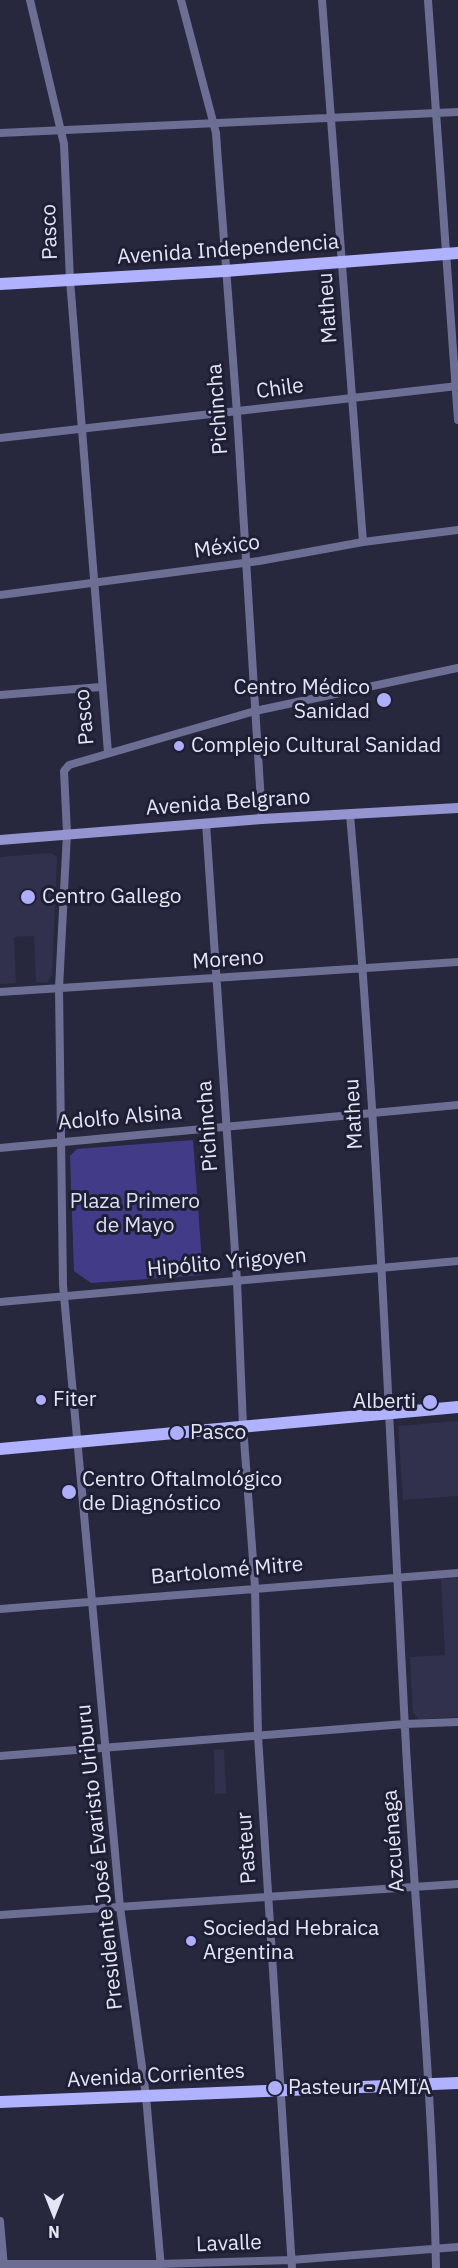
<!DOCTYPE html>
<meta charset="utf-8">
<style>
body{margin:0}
#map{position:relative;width:458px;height:2268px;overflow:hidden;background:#27273e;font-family:"IBM Plex Sans",sans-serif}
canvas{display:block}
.north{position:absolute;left:24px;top:2184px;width:60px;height:60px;-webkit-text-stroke:4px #1e1e34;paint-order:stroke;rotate:180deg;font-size:16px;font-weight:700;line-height:24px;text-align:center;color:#e5e6f5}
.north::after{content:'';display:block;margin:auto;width:21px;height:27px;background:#e5e6f5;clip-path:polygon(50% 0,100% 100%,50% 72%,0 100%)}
</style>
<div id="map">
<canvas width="458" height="2268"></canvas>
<div class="north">N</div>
</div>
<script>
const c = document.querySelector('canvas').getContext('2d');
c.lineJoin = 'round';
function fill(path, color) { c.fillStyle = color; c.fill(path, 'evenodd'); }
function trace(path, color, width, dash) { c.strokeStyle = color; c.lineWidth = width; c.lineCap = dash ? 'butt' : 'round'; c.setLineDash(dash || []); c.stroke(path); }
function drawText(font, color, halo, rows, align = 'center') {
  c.font = font + ' "IBM Plex Sans",sans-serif'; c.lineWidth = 6; c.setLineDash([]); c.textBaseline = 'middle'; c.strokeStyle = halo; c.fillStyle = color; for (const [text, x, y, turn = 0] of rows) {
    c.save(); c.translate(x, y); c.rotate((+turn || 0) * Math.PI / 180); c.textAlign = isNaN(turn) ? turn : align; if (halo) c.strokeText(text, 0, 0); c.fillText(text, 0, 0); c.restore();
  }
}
const built = new Path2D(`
 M51,853L57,857L52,975L47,983L36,982L34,936L14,937L16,983L0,984V857Z
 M458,1421V1496L403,1500L398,1426Z
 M458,1578V1717L419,1719L413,1713L410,1657L445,1655L441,1579Z
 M224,1749L226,1793L215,1794L214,1750Z`);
const green = new Path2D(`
 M193,1140L203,1275L91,1283L74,1271L70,1156L77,1149Z`);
const minor = new Path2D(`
 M30,0L64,144L70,280L108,753
 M181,0L216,133L217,148L237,413L262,819
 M322,0L363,542
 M428,0L458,420
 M0,133L458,112
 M0,438L458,386
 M0,595L259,561L363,542L458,530
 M0,695L101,687
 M350,815C377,1119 389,1423 405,1728C414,1908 433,2088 436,2268
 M206,823L237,1281L243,1426L255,1587L258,1736L292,2268
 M0,992L458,962
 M0,1148L458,1105
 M0,1302L458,1261
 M0,1609L458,1573
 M0,1756L405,1724L458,1722
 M0,1915L458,1884
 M0,2221L4,2267
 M0,2264H160L291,2260L458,2247
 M161,2268L146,2096L120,1907L63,1285L59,988L67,833L64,771L69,765L255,711L458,668`);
const secondary = new Path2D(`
 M0,840L262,819L458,808`);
const primary = new Path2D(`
 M0,284L225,271L458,253
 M0,1449L458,1407
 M0,2102L458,2083`);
const markers = [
 [384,700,8,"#aeaefb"],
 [179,746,6,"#aeaefb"],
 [28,897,8,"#aeaefb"],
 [41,1400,6,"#aeaefb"],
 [430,1402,8,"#aeaefb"],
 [177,1433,8,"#aeaefb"],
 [69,1492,8,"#aeaefb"],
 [191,1941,6,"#aeaefb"],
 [275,2088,8,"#aeaefb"]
];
const streetNames = [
 ["Pasco",50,232,-92],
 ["Avenida Independencia",228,250,-4],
 ["Matheu",328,308,-94],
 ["Chile",280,389,-8],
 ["Pichincha",218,409,-94],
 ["México",227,547,-8],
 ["Pasco",85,717,-95],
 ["Avenida Belgrano",228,803,-4],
 ["Moreno",228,960,-4],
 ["Matheu",354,1114,-93],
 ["Adolfo Alsina",120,1118,-5],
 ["Pichincha",208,1126,-94],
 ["Hipólito Yrigoyen",227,1263,-5],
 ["Bartolomé Mitre",227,1571,-5],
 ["Azcuénaga",394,1841,-94],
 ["Pasteur",247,1848,-94],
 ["Presidente José Evaristo Uriburu",100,1857,-96],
 ["Avenida Corrientes",156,2076,-3],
 ["Lavalle",229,2244,-2]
];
const poiNames = [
 ["Centro Médico",370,688,"right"],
 ["Sanidad",370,712,"right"],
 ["Complejo Cultural Sanidad",191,746],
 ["Centro Gallego",42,897],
 ["Fiter",53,1400],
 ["Alberti",416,1402,"right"],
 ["Pasco",190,1433],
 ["Centro Oftalmológico",82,1480],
 ["de Diagnóstico",82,1504],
 ["Sociedad Hebraica",203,1929],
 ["Argentina",203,1953],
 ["Pasteur - AMIA",288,2088]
];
const parkNames = [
 ["Plaza Primero",135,1202],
 ["de Mayo",135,1226]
];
fill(built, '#31314d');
fill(green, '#423c88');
trace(minor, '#6d6e94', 8);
trace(secondary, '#9394d0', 10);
trace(primary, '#b0b1ff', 12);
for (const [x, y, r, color] of markers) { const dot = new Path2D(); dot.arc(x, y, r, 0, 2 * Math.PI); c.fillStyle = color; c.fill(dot); trace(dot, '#1e1e34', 2); }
drawText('21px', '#e5e6f5', '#1e1e34', streetNames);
drawText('21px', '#e5e6f5', '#1e1e34', poiNames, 'left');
drawText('21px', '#dddff6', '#1e1e34', parkNames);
</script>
